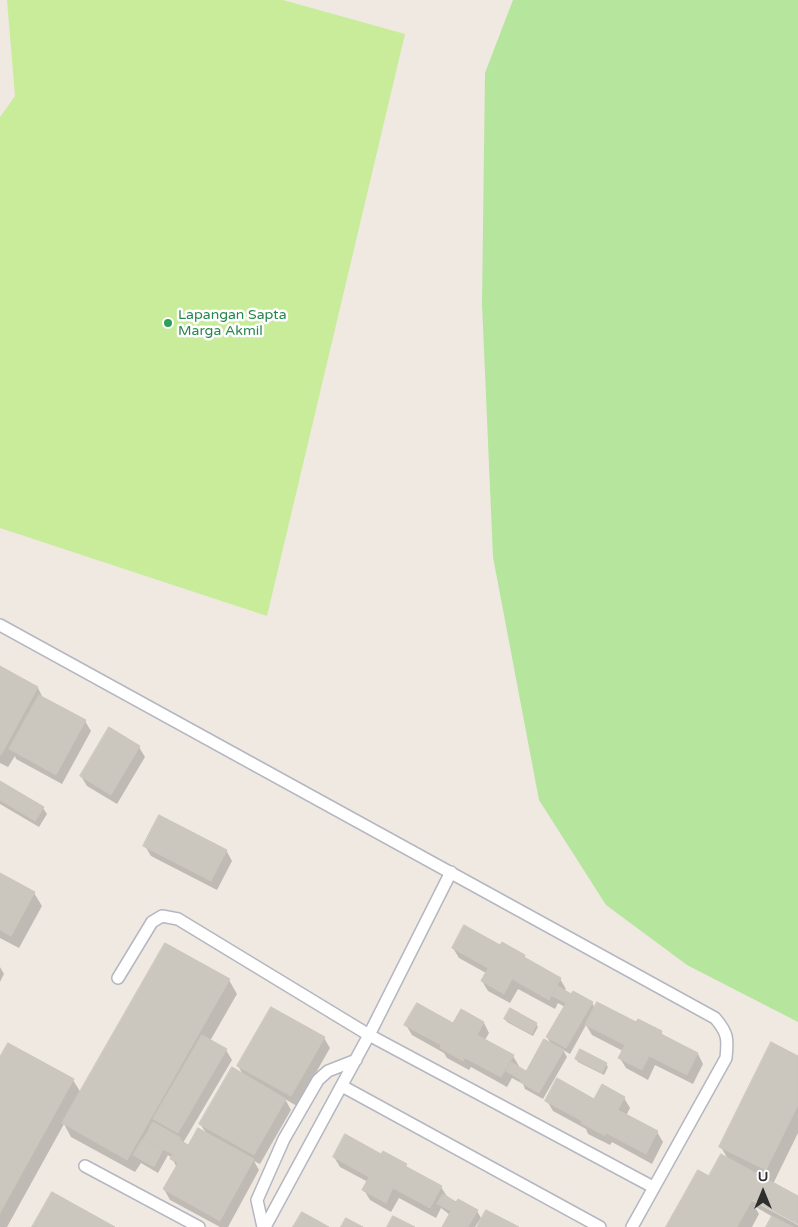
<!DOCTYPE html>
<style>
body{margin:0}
#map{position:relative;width:798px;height:1227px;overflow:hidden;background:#efe9e1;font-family:"Varela Round",sans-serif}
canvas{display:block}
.north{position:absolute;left:738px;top:1167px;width:50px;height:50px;-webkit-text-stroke:4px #fff;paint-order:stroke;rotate:0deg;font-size:14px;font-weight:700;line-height:20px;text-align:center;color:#2e2e2e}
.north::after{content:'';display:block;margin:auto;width:18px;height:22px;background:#2e2e2e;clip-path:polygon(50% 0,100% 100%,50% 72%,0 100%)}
</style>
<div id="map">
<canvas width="798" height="1227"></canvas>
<div class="north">U</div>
</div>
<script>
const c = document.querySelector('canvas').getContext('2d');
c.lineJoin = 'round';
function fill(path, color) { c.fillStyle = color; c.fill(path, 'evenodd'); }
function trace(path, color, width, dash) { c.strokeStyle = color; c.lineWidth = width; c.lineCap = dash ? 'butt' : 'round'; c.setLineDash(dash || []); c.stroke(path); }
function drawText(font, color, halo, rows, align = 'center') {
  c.font = font + ' "Varela Round",sans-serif'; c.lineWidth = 5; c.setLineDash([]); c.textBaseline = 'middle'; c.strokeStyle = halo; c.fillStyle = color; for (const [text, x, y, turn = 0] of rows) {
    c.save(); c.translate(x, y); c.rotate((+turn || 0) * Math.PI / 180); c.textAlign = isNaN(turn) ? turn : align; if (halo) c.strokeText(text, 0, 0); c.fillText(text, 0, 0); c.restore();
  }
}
const green = new Path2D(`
 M513,0H798V1022L687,965L606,905L539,800L493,557L482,304L485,73Z`);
const pitch = new Path2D(`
 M7,0H283L405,34L267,616L0,528V117L15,96Z`);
const shadow = new Path2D(`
 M0,667L38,688L43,698L85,721L91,731L62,784L16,759L15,756L8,767L0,763Z
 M139,747L145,757L117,804L87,786L81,776Z
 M0,782L43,808L47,814L39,827L0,804Z
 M145,846L226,850L232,861L217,890L151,856Z
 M0,875L34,893L42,906L19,948L0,938Z
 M166,944L229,980L237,994L210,1041L226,1050L232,1060L183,1143L189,1146L207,1134L200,1124L244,1076L238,1066L324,1038L330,1048L297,1106L285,1099L291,1110L260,1164L254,1161L259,1170L228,1227H220L170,1200L164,1189L177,1168L172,1158L168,1155L158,1173L141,1163L135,1172L71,1137L64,1124L7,1227H0V1060L73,1080L81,1093Z
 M501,947L524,956L527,961L560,979L566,989L564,991L592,1003L595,1008L661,1032L664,1037L698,1054L703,1064L693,1084L655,1065L648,1080L626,1068L620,1058L623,1051L592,1035L586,1025L570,1054L563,1050L567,1057L543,1099L525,1089L523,1084L512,1078L507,1087L471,1067L469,1070L447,1058L444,1053L412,1035L406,1025H454L462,1011L484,1023L489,1033L485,1040L513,1056L519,1066L518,1067L527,1072L551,1044L547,1037L565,1007L558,1003L555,1009L518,989L510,1003L488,991L482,981L486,973L459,958L453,948Z
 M0,967L4,974L0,982Z
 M505,1019L536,1024L538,1027L533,1036L507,1022Z
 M798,1057V1133L773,1184L798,1197V1222L718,1179V1182L798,1225V1227H768L773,1217L754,1206L759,1214L752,1227H668L713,1180L711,1176L728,1159L721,1147Z
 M577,1059L606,1064L608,1067L604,1075L578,1062Z
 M624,1098L630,1108L626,1116L657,1132L663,1142L652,1164L612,1142L610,1145L588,1134L586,1129L553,1111L547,1101L595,1100Z
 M382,1156L406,1165L409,1170L441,1187L448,1198L477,1211L481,1218L475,1227H443L450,1215L441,1208L436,1218L399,1198L391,1212L370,1200L364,1190L368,1182L340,1167L334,1157Z`);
const building = new Path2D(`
 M0,666L38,687L1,755L0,754Z
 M39,695L86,720L56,775L9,749Z
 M109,727L140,746L111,795L80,776Z
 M0,781L44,807L35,821L0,800Z
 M159,815L227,850L211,881L143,846Z
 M0,873L35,892L11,936L0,930Z
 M464,925L500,945L502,942L525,955L524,957L561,978L549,1000L512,979L504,994L481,981L488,968L452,948Z
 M165,943L230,979L127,1160L62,1123Z
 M558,986L571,994L573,991L593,1002L566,1048L546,1037L566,1003L552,996Z
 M597,1002L636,1022L638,1019L662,1031L661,1034L698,1053L687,1075L649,1056L642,1070L618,1058L625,1045L585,1025Z
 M417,1003L453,1023L461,1009L484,1022L477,1035L514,1055L501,1077L465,1058L463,1061L440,1048L441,1045L404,1025Z
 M271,1007L325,1037L291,1096L237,1066Z
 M510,1008L537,1023L532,1034L504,1019Z
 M202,1035L227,1049L178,1133L153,1119Z
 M544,1039L564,1050L539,1093L520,1082L521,1080L506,1071L511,1062L526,1071Z
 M771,1042L798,1056V1105L766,1170L719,1147Z
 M8,1043L74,1079L0,1213V1057Z
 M580,1049L607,1063L602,1073L575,1059Z
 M232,1067L286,1099L254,1155L199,1124Z
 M557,1078L594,1099L602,1084L625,1097L618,1110L658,1131L646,1154L606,1133L605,1136L581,1123L582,1121L545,1101Z
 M153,1122L181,1138L172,1154L144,1139Z
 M198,1128L254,1159L220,1221L163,1189L178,1163L170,1159L180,1140L188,1145Z
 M345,1134L381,1154L383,1151L407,1164L405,1166L442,1186L430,1208L393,1188L386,1203L362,1190L369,1177L333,1157Z
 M143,1139L163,1150L154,1167L133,1155Z
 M721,1154L798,1196V1224L709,1176Z
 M698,1170L752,1200L737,1227H666Z
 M52,1192L115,1227H32Z
 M443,1194L456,1202L458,1199L478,1210L468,1227H442L451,1211L437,1204Z
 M486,1210L519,1227H477Z
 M302,1212L329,1227H293Z
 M393,1216L415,1227H387Z
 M772,1216L793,1227H766Z
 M346,1218L363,1227H341Z`);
const lane = new Path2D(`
 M0,625L715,1018C728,1033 728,1039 726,1058L632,1227
 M118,978L152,922L162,916L178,919L369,1035L653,1187
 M342,1086L600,1227
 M85,1166L199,1227
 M263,1227L257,1200L284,1139L318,1080L328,1071L356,1060
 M265,1227L369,1035L451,872`);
const markers = [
 [168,323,5,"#2e9e5b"]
];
const leisureNames = [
 ["Lapangan Sapta",178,315],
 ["Marga Akmil",178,331]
];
fill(green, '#b6e59e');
fill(pitch, '#c9ec9a');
fill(shadow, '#0003');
fill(building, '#cbc7bf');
trace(building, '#cbc5ba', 1);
trace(lane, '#b4b7c1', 14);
trace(lane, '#fff', 11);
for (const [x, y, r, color] of markers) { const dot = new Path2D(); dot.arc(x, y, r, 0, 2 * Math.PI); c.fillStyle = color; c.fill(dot); trace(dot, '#fff', 2); }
drawText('14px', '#27864d', '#fff', leisureNames, 'left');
</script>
